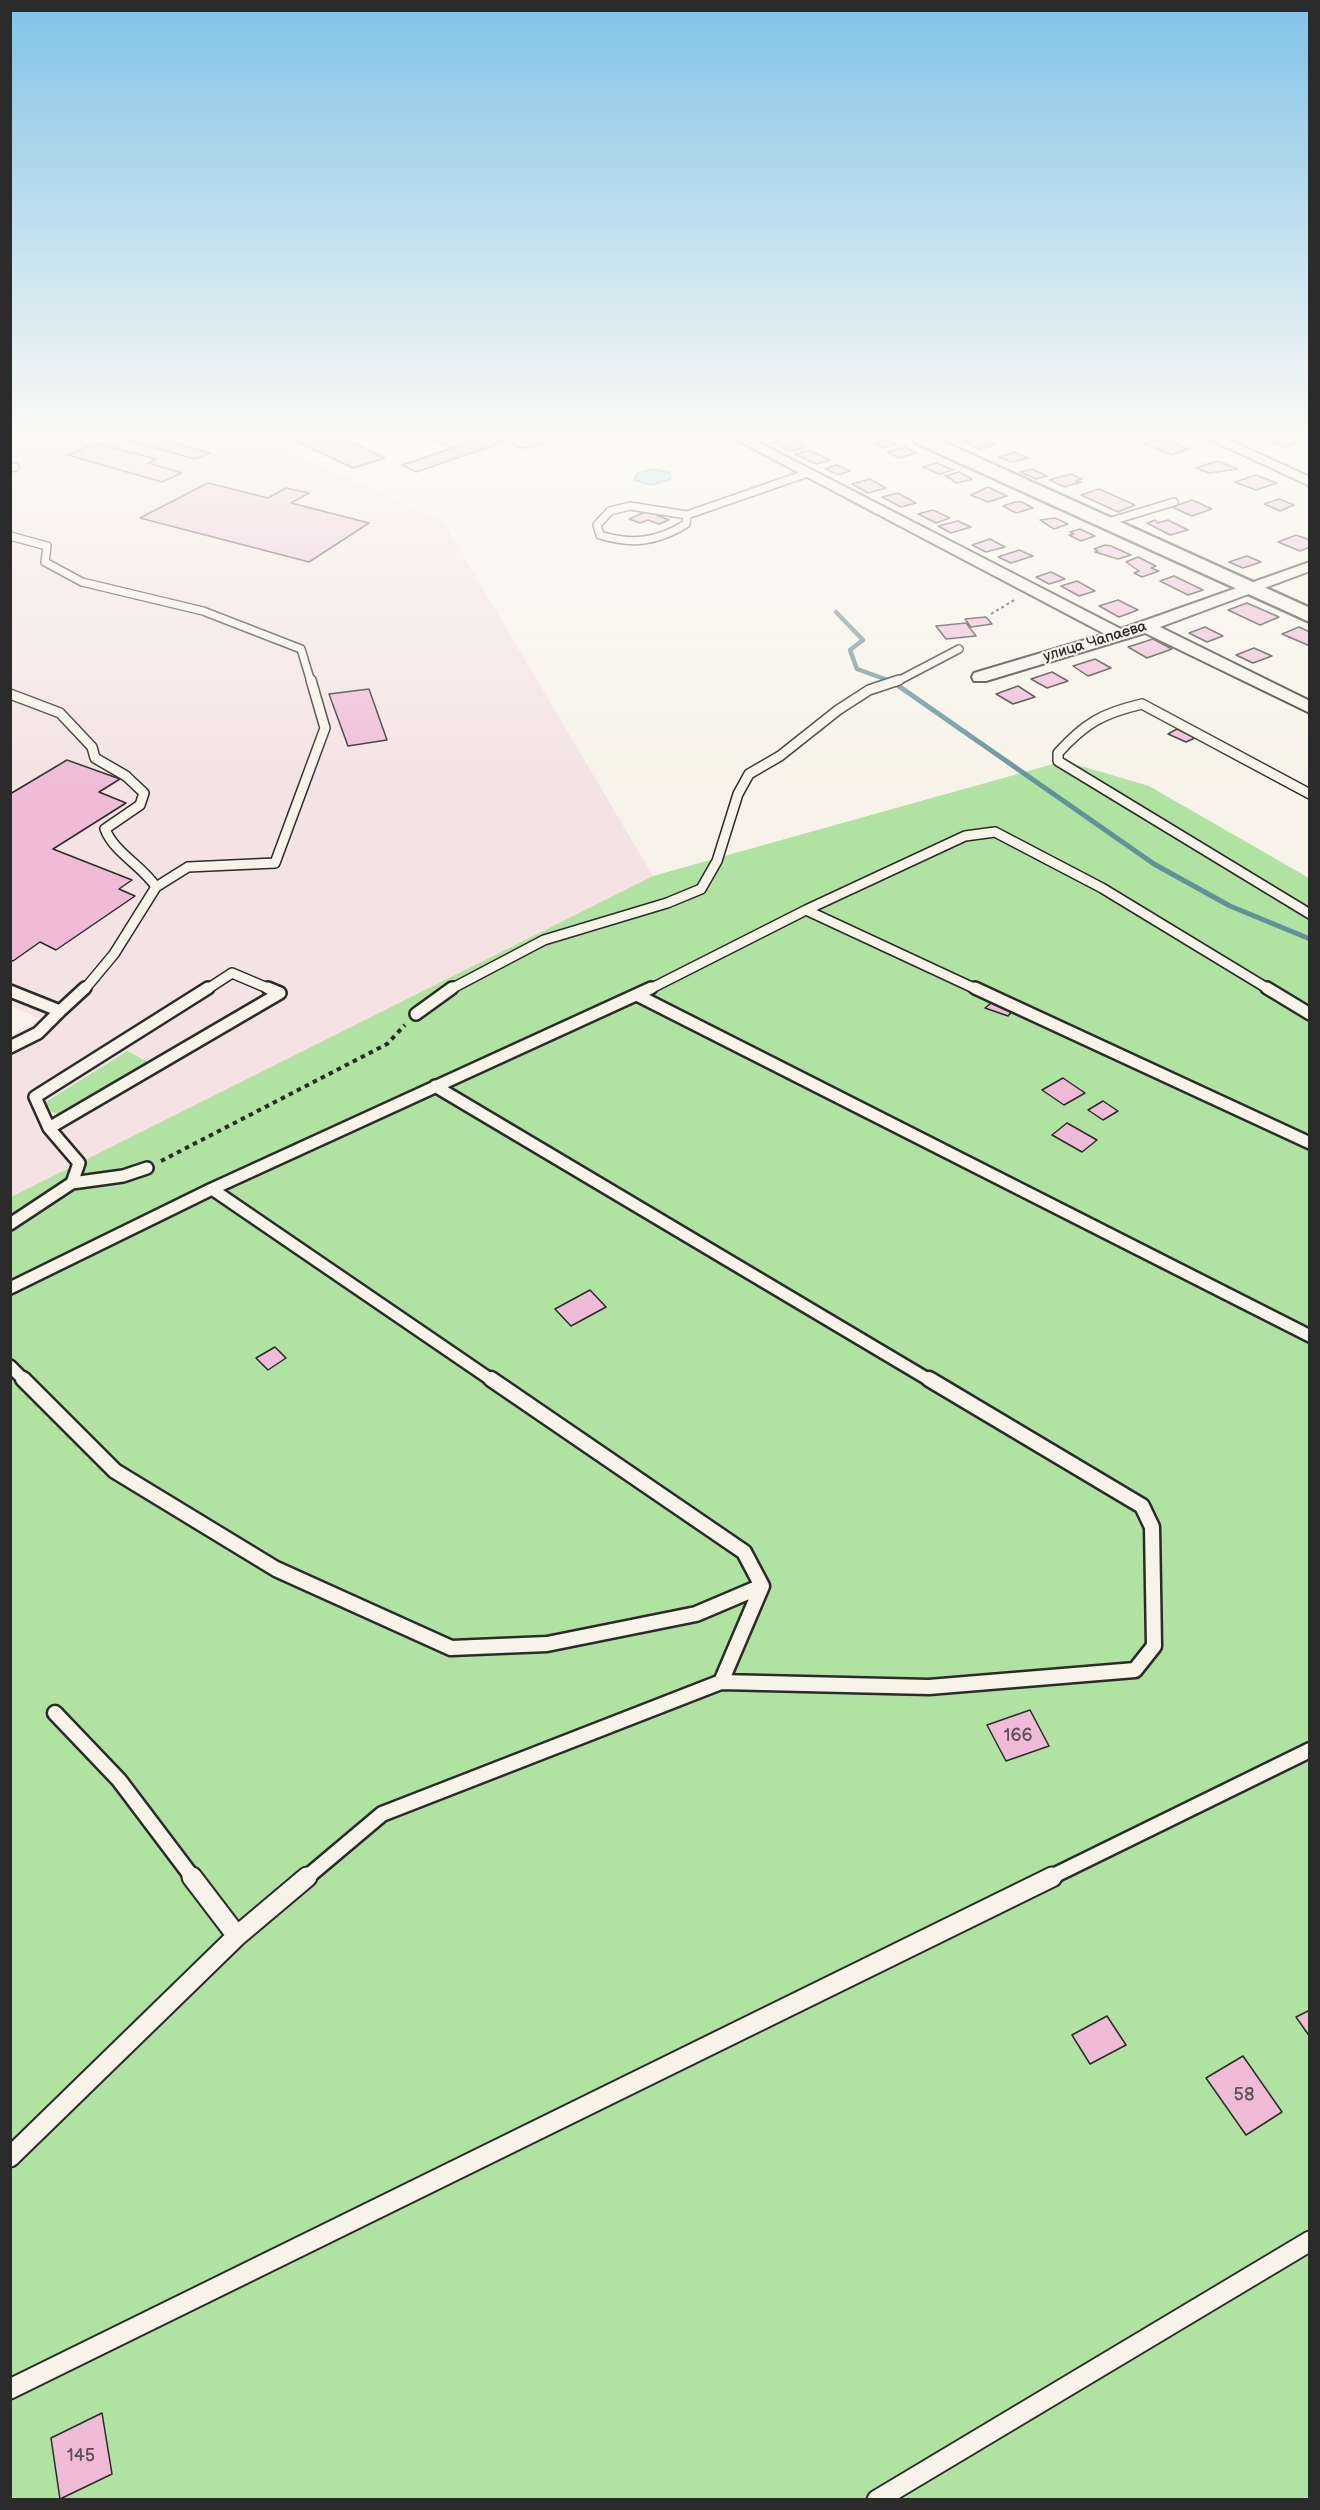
<!DOCTYPE html>
<meta charset="utf-8">
<style>
body{margin:0}
#map{position:relative;width:1320px;height:2510px;overflow:hidden;background:#f7f3e8;font-family:"Balsamiq Sans",sans-serif}
canvas{display:block}
.frame{position:absolute;inset:0;border:12px solid #2b2b2b;pointer-events:none}
</style>
<div id="map">
<canvas width="1320" height="2510"></canvas>
<div class="frame"></div>
</div>
<script>
const c = document.querySelector('canvas').getContext('2d');
c.lineJoin = 'round';
function fill(path, color) { c.fillStyle = color; c.fill(path, 'evenodd'); }
function trace(path, color, width, dash) { c.strokeStyle = color; c.lineWidth = width; c.lineCap = dash ? 'butt' : 'round'; c.setLineDash(dash || []); c.stroke(path); }
function drawText(font, color, halo, rows, align = 'center') {
  c.font = font + ' "Balsamiq Sans",sans-serif'; c.lineWidth = 4.5; c.setLineDash([]); c.textBaseline = 'middle'; c.strokeStyle = halo; c.fillStyle = color; for (const [text, x, y, turn = 0] of rows) {
    c.save(); c.translate(x, y); c.rotate((+turn || 0) * Math.PI / 180); c.textAlign = isNaN(turn) ? turn : align; if (halo) c.strokeText(text, 0, 0); c.fillText(text, 0, 0); c.restore();
  }
}
const built = new Path2D(`
 M11,439H263L444,523L653,876L11,1197V1035L40,1019L10,1005Z`);
const green = new Path2D(`
 M1064,761L1149,786L1309,878V2499L11,2500V1197L653,876Z
 M127,1051L150,1063L71,1110L58,1114L48,1110L46,1102Z`);
const water = new Path2D(`
 M653,469L670,473L671,479L652,485L634,480L637,473Z`);
const streamFar1 = new Path2D(`
 M836,612L863,640L850,650L857,669L893,682`);
const stream = new Path2D(`
 M890,680L1154,864L1230,906L1310,939`);
const building = new Path2D(`
 M124,439H160L210,453L195,459Z
 M291,439H345L385,458L353,468Z
 M431,439H473L476,440L452,448Z
 M498,439L504,442L416,472L402,465L479,439Z
 M786,439H793L805,448L791,451L774,442Z
 M971,439H985L995,444L981,450L963,441Z
 M1163,439L1189,449L1171,455L1143,443Z
 M1272,439H1289L1298,443L1285,447L1274,443L1278,442Z
 M878,441H890L896,444L883,448L873,443Z
 M96,443L156,459L148,463L182,473L162,482L68,455Z
 M905,447L917,453L899,458L887,452Z
 M809,450L830,460L816,464L795,454Z
 M1015,452L1028,458L1012,462L998,457Z
 M1217,461L1238,469L1209,473L1196,468Z
 M937,463L953,470L939,474L923,467Z
 M837,465L850,471L838,475L825,469Z
 M1032,469L1047,476L1036,479L1020,472Z
 M959,472L972,479L957,483L945,476Z
 M1071,474L1082,479L1076,481L1081,482L1065,487L1049,480Z
 M1256,475L1277,483L1256,490L1235,482Z
 M870,479L886,488L868,493L852,484Z
 M208,483L268,498L286,488L309,493L291,503L369,523L309,562L140,518Z
 M988,487L1007,496L988,502L971,495Z
 M1099,489L1135,505L1118,512L1081,495Z
 M898,493L916,503L901,507L882,497Z
 M1279,499L1294,505L1280,511L1264,504Z
 M1192,500L1212,509L1192,516L1172,507Z
 M1015,502H1022L1033,508L1016,513L1003,506Z
 M933,510L950,518L936,523L918,514Z
 M647,511L669,520L659,524L648,520L640,523L629,519Z
 M1055,518L1068,524L1054,529L1040,520Z
 M1155,520L1158,523L1168,520L1188,530L1170,535L1147,523Z
 M958,521L971,527L951,533L938,526Z
 M1080,529L1095,536L1081,541L1069,535L1074,534L1070,532Z
 M1296,535L1310,540V547L1300,551L1278,542Z
 M990,539L1005,547L986,552L972,545Z
 M1105,545L1111,546L1131,555L1118,559L1095,552L1098,551L1094,549Z
 M1019,550L1033,556L1011,563L998,557Z
 M1247,556L1261,562L1243,568L1229,562Z
 M1138,557L1156,566L1151,568L1159,571L1142,577L1134,573L1139,571L1126,562Z
 M1051,572L1065,579L1049,584L1036,577Z
 M1174,576L1203,590L1188,595L1160,581Z
 M1077,581L1095,591L1079,596L1061,586Z
 M1118,600L1138,610L1119,617L1099,606Z
 M1247,603L1279,617L1260,625L1228,610Z
 M986,617L992,624L971,627L965,619Z
 M966,623L976,636L946,639L936,626Z
 M1205,627L1223,636L1207,642L1189,633Z
 M1299,627L1310,632V646L1282,634Z
 M1153,639L1172,649L1147,658L1128,647Z
 M1254,648L1272,656L1253,663L1236,655Z
 M1095,659L1111,668L1088,676L1073,666Z
 M1052,672L1068,681L1047,688L1031,679Z
 M1018,686L1035,697L1013,704L996,694Z
 M369,689L387,740L348,746L329,694Z
 M1177,729L1195,738L1186,742L1168,734Z
 M67,760L120,779L99,792L126,803L53,849L132,880L119,889L135,896L56,950L40,942L13,961L10,960V794Z
 M995,1000L1015,1008L1008,1016L985,1008Z
 M1063,1078L1085,1093L1064,1105L1042,1090Z
 M1103,1101L1118,1111L1103,1120L1088,1110Z
 M1067,1123L1097,1140L1082,1152L1052,1135Z
 M590,1290L606,1307L571,1326L555,1309Z
 M275,1347L286,1358L268,1370L256,1358Z
 M1030,1710L1049,1746L1006,1761L987,1725Z
 M1310,2010V2037L1296,2017Z
 M1107,2016L1126,2045L1090,2064L1072,2035Z
 M1243,2056L1282,2112L1246,2135L1206,2078Z
 M102,2413L112,2474L60,2499L51,2438Z`);
const pathFar1 = new Path2D(`
 M991,614L1016,599`);
const path = new Path2D(`
 M161,1161L387,1044L405,1025`);
const laneFar4 = new Path2D(`
 M512,439L523,444L542,439
 M10,468L15,467
 M630,506L687,515L686,524C657,542 632,545 600,535L597,525L610,511Z
 M687,515L805,474
 M1105,523L1174,502
 M10,536L47,546L45,562L82,582L203,611L301,649L311,682
 M896,682L959,649`);
const laneFar3 = new Path2D(`
 M10,694L60,713L92,747L95,758L126,776L144,793L140,805L105,829C115,854 142,865 156,887L114,954L84,990
 M1310,794L1142,704C1103,713 1085,723 1058,753V761L1310,914
 M156,887L188,867L275,863L325,728L311,680
 M806,910L978,990
 M206,990L232,973L272,990
 M449,990L544,940L667,903L701,889L717,861L738,794L749,774L780,756L838,710L869,690L899,680
 M648,990L806,910L965,836L995,832L1102,888L1270,990`);
const laneFar2 = new Path2D(`
 M975,988L1310,1143
 M1267,988L1310,1014
 M10,991L60,1011L38,1033L10,1047
 M637,995L1310,1336
 M60,1011L85,988
 M416,1014L452,988
 M435,1086L931,1381
 M49,1128L79,1163L72,1183
 M49,1128L35,1097L208,988
 M49,1128L280,993L268,988
 M212,1189L493,1381
 M10,1224L72,1183L123,1176L147,1168
 M10,1288L212,1189L651,988
 M10,1366L25,1381`);
const laneFar1 = new Path2D(`
 M23,1379L115,1471L276,1569L451,1648L547,1644L696,1614L762,1586
 M491,1379L744,1552L762,1586L721,1682
 M55,1713L119,1780L193,1878
 M306,1878L382,1814L721,1682L929,1687L1135,1670L1154,1646L1152,1527L1142,1506L929,1379
 M1049,1878L1310,1750`);
const lane = new Path2D(`
 M192,1877L237,1936
 M10,2157L237,1936L307,1877
 M10,2389L1052,1877
 M877,2500L1310,2241`);
const street = new Path2D(`
 M735,439H752L1121,629L1310,562V571L1160,627L1310,701V713L1145,633L986,681H974L972,677L974,673L1105,634Z
 M1209,439H1227L1310,477V486Z`);
const secondary = new Path2D(`
 M914,439H937L1310,608V622L916,443Z`);
const farStreetnames = [
 ["улица Чапаева",1095,642,-17]
];
const nearNumbernames = [
 ["166",1018,1736],
 ["58",1244,2095],
 ["145",81,2456]
];
fill(built, '#f5e2e3');
fill(green, '#b0e2a2');
fill(water, '#87d7e2');
trace(water, '#629299', 1.5);
trace(streamFar1, '#629299', 4.5);
trace(stream, '#629299', 5);
fill(building, '#efbbd7');
trace(building, '#2b2b2b', 1.5);
trace(laneFar4, '#2b2b2b', 10);
trace(laneFar3, '#2b2b2b', 12);
trace(laneFar2, '#2b2b2b', 16);
trace(laneFar1, '#2b2b2b', 19);
trace(lane, '#2b2b2b', 23);
trace(street, '#2b2b2b', 4);
trace(secondary, '#2b2b2b', 5);
trace(pathFar1, '#2b2b2b', 2, [3, 3]);
trace(path, '#2b2b2b', 4, [4.5, 4.5]);
trace(laneFar4, '#f7f3e8', 7);
trace(laneFar3, '#f7f3e8', 9);
trace(laneFar2, '#f7f3e8', 11);
trace(laneFar1, '#f7f3e8', 14);
trace(lane, '#f7f3e8', 19);
fill(street, '#f7f3e8');
fill(secondary, '#f7f3e8');
const sky = c.createLinearGradient(0, 0, 0, 791);
sky.addColorStop(0, '#81c2e6');
sky.addColorStop(0.55, '#fbfaf5');
sky.addColorStop(1, '#fbfaf500');
c.fillStyle = sky;
c.fillRect(0, 0, 1320, 791);
drawText('15px', '#2b2b2b', '#f7f3e8', farStreetnames);
drawText('18px', '#5c4f56', null, nearNumbernames);
</script>
